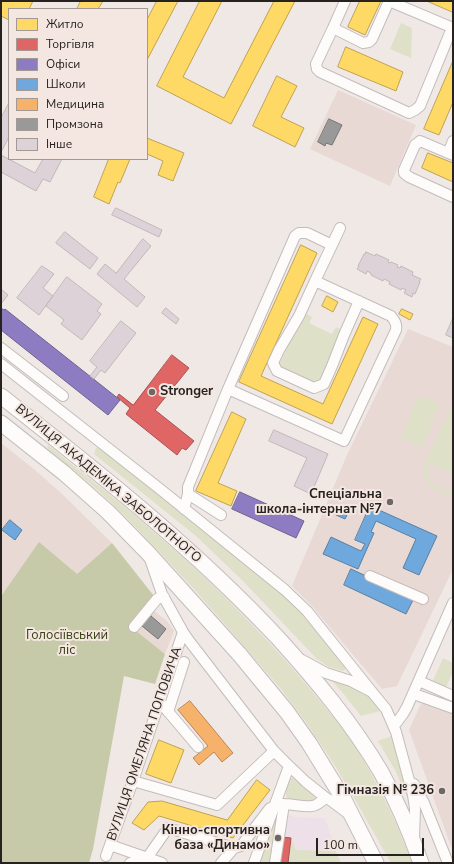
<!DOCTYPE html>
<meta charset="utf-8">
<style>
body{margin:0}
#map{position:relative;width:454px;height:864px;overflow:hidden;background:#f0e8e5;font-family:"Nunito Sans",sans-serif}
canvas{display:block}
.frame{position:absolute;inset:0;border:2px solid #262220;pointer-events:none}
.legend{position:absolute;left:8px;top:8px;width:140px;height:152px;box-sizing:border-box;background:#f4e7e1;border:1px solid #a29894;margin:0;padding:5px 7px;list-style:none;font-size:12px;color:#262220}
.legend li{display:flex;align-items:center;gap:8px;height:20px}
.legend b{width:20px;border:1px solid #a29894}
.scale{position:absolute;left:316px;top:838px;width:108px;height:18px;box-sizing:border-box;border:2px solid #262220;border-top:0;padding-left:5px;font-size:12px;line-height:14px;white-space:nowrap;color:#262220;-webkit-text-stroke:3px #f4e7e1;paint-order:stroke}
</style>
<div id="map">
<canvas width="454" height="864"></canvas>
<div class="frame"></div>
<ul class="legend">
<li><b style="height:11px;background:#ffd966"></b>Житло</li>
<li><b style="height:11px;background:#e06666"></b>Торгівля</li>
<li><b style="height:11px;background:#8e7cc3"></b>Офіси</li>
<li><b style="height:11px;background:#6fa8dc"></b>Школи</li>
<li><b style="height:11px;background:#f6b26b"></b>Медицина</li>
<li><b style="height:11px;background:#999"></b>Промзона</li>
<li><b style="height:11px;background:#ded2d9"></b>Інше</li>
</ul>
<div class="scale">100 m</div>
</div>
<script>
const c = document.querySelector('canvas').getContext('2d');
c.lineJoin = 'round';
function fill(path, color) { c.fillStyle = color; c.fill(path, 'evenodd'); }
function trace(path, color, width, dash) { c.strokeStyle = color; c.lineWidth = width; c.lineCap = dash ? 'butt' : 'round'; c.setLineDash(dash || []); c.stroke(path); }
function drawText(font, color, halo, rows, align = 'center') {
  c.font = font + ' "Nunito Sans",sans-serif'; c.lineWidth = 4; c.setLineDash([]); c.textBaseline = 'middle'; c.strokeStyle = halo; c.fillStyle = color; for (const [text, x, y, turn = 0] of rows) {
    c.save(); c.translate(x, y); c.rotate((+turn || 0) * Math.PI / 180); c.textAlign = isNaN(turn) ? turn : align; if (halo) c.strokeText(text, 0, 0); c.fillText(text, 0, 0); c.restore();
  }
}
const commercial = new Path2D(`
 M287,814L294,817L325,818L336,851L296,850L291,838L282,837Z`);
const built = new Path2D(`
 M338,90L416,125L390,186L310,149Z
 M408,329L453,347V569L397,686L382,689L311,605L292,586L347,455Z
 M1,443L35,470L61,493L112,543L77,574L1,602Z
 M150,608L167,621L174,631L165,654L130,626Z
 M425,695L453,704V852L409,730Z`);
const green = new Path2D(`
 M401,23L412,28L411,58L390,49Z
 M304,312L312,317L309,323L332,334L336,327L343,331L317,386L278,367Z
 M418,396L440,404L422,447L401,438Z
 M453,404V474L430,463C423,479 437,492 453,489V493C438,495 424,484 424,468C424,464 425,461 427,458Z
 M48,445C86,476 125,506 162,539C209,579 252,623 293,669C305,683 318,698 330,713C335,719 340,725 345,731C373,772 395,817 412,863H391L357,803L334,764L305,721L281,689L257,661L193,588L130,521L100,492L47,448Z
 M102,447L282,591L308,618L346,666L344,671L329,667L317,659L242,580L196,536L94,454L96,448Z
 M443,658L453,663V672L445,689L432,683Z
 M330,679L349,684L367,694L380,711L361,716L342,692Z
 M392,736L408,793L409,801L395,770L378,741Z
 M290,778H293L313,794L315,797L314,801L312,803L288,800C284,792 284,784 290,778Z
 M278,812L282,837L291,838L296,850L336,851L341,863H260Z`);
const forest = new Path2D(`
 M39,542L77,574L112,543L154,596L130,626L165,654L155,684L124,676L93,849L89,863H1L2,595Z`);
const homes = new Path2D(`
 M1,1H33L29,9H9V20L1,16Z
 M81,1H103L98,9H77Z
 M157,1H178L147,60V20Z
 M200,1H222L183,77L224,98L274,1H295L231,124L157,86Z
 M360,1H381L365,35L348,27Z
 M427,1H453V12Z
 M346,47L403,72L396,91L338,67Z
 M453,61V102L439,135L424,129Z
 M277,76L297,86L281,117L304,128L295,147L253,126Z
 M147,138L184,153L173,181L158,175L163,161L147,154Z
 M428,153L453,163V182L422,168Z
 M109,159H130L120,183L118,182L109,204L94,197Z
 M301,245L317,253L261,376L323,404L363,317L378,324L332,424L239,382Z
 M327,296L338,302L333,312L322,306Z
 M402,309L413,314L410,320L399,314Z
 M232,412L246,419L218,483L237,491L231,506L196,491Z
 M159,740L184,750L171,783L146,774Z
 M257,780L270,790L233,838L159,816L144,830L132,823L148,802L162,801L227,820Z`);
const shops = new Path2D(`
 M172,355L189,368L155,410L194,441L186,450L182,448L177,455L126,414L130,408L117,397L119,394L133,405Z
 M282,837L291,838L288,863H279Z`);
const offices = new Path2D(`
 M1,308L4,310L5,309L120,400L108,415L1,330Z
 M240,492L304,521L296,538L232,509Z`);
const schools = new Path2D(`
 M370,506L437,536L419,575L403,568L416,539L376,521L371,532L374,533L358,569L323,554L331,537L361,551L365,544L355,540Z
 M338,509L348,513L345,519L336,515Z
 M10,520L22,530L15,540L2,530Z
 M351,569L414,598L406,614L344,585Z`);
const health = new Path2D(`
 M190,701L233,753L222,762L214,752L199,765L193,758L208,746L178,710Z`);
const industry = new Path2D(`
 M329,119L342,125L332,145L326,143L325,146L318,142Z
 M151,616L166,629L158,639L142,626Z`);
const building = new Path2D(`
 M9,103V137L1,152V118Z
 M1,155L35,173L43,159H62L50,182L43,179L36,191L1,172Z
 M116,208L162,230L159,237L112,215Z
 M65,232L98,258L90,269L56,243Z
 M143,239L151,246L124,279L145,297L137,307L97,274L105,264L116,273Z
 M366,252L375,256L376,254L389,260L388,262L390,263L391,262L398,265L397,267L400,268L401,266L413,272L412,275L421,279L419,282H420L415,294L413,293L412,297L404,293L406,290L402,288L401,290L389,284L390,282L384,279L383,281L371,275V273L367,271L366,274L357,269L359,266H358L364,254H365Z
 M42,266L54,274L43,288L53,296L39,315L17,298Z
 M67,277L102,304L97,311L101,314L82,340L61,324L64,320L46,306Z
 M1,289L8,295L1,304Z
 M166,308L179,319L176,324L162,313Z
 M453,318V338L446,335Z
 M121,321L136,333L105,373L101,370L94,379L90,376L97,367L90,361Z
 M274,430L328,454L311,494L294,486L307,458L269,441Z`);
const minor = new Path2D(`
 M389,1L372,39L369,42L363,43L333,28L316,64L317,69L320,72L409,113L415,110L420,106L452,28
 M389,1L453,28
 M333,28L345,1
 M448,153L453,141
 M453,155L420,141L415,145L404,170V173L409,177L453,197
 M299,233H307L332,245L315,281L391,316C395,321 397,324 396,330L344,441L228,389L295,236Z
 M332,245L340,228
 M315,281L299,316L279,350L273,363L277,371L314,388L324,384L332,366L344,335L359,301
 M1,348L63,396
 M1,364L160,489L285,590L307,611L372,692
 M188,494L221,515
 M184,509L188,494V487L190,482L228,389
 M150,559L162,594L183,632L190,642L274,751L285,762L306,782L326,798L330,800L350,815
 M370,576L423,599
 M134,627L157,599L159,598L164,597
 M302,660L326,673L351,681L372,692L386,709L396,732L413,795L415,808L414,837
 M419,681L453,696
 M414,694L453,708
 M160,702L198,747
 M168,712L184,662
 M394,726L403,714L407,707L453,603
 M133,781L217,805L274,751
 M414,784L424,803L448,863
 M110,845L162,863
 M106,856L133,781L183,632
 M130,863L147,858L168,828L234,848
 M221,863L234,848L241,846L270,808L274,807L289,766
 M254,863L274,807C282,800 301,808 312,806C317,806 321,801 326,798
 M275,863L284,804`);
const highway = new Path2D(`
 M1,396C98,472 194,548 278,638C316,680 352,723 381,772C397,801 410,832 421,863
 M1,423L64,473L108,512L148,553L240,655L287,712L309,743L344,800L376,863`);
const markers = [
 [152,392,4,"#6d6765"],
 [390,502,4,"#6d6765"],
 [442,791,4,"#6d6765"],
 [278,838,4,"#6d6765"]
];
const poiNames = [
 ["Stronger",160,392,"left"],
 ["Спеціальна",382,495],
 ["школа-інтернат №7",382,510],
 ["Гімназія № 236",434,791],
 ["Кінно-спортивна",270,831],
 ["база «Динамо»",270,846]
];
const streetNames = [
 ["ВУЛИЦЯ АКАДЕМІКА ЗАБОЛОТНОГО",108,484,40],
 ["ВУЛИЦЯ ОМЕЛЯНА ПОПОВИЧА",145,744,-71]
];
const parkNames = [
 ["Голосіївський",67,636],
 ["ліс",67,651]
];
fill(commercial, '#eee0e8');
fill(built, '#e8d9d4');
fill(green, '#dee0c7');
fill(forest, '#c6caa8');
fill(homes, '#ffd966');
trace(homes, '#bea251', 1);
fill(shops, '#e06666');
trace(shops, '#a85251', 1);
fill(offices, '#8e7cc3');
trace(offices, '#6f6192', 1);
fill(schools, '#6fa8dc');
trace(schools, '#5980a4', 1);
fill(health, '#f6b26b');
trace(health, '#b88754', 1);
fill(industry, '#999');
trace(industry, '#767575', 1);
fill(building, '#ded2d9');
trace(building, '#beb9b9', 1);
trace(minor, '#c2bdbb', 12);
trace(highway, '#c2bdbb', 17);
trace(minor, '#fdfcfb', 10);
trace(highway, '#fdfcfb', 15);
for (const [x, y, r, color] of markers) { const dot = new Path2D(); dot.arc(x, y, r, 0, 2 * Math.PI); c.fillStyle = color; c.fill(dot); trace(dot, '#f4e7e1', 1.5); }
drawText('bold 13px', '#262220', '#f4e7e1', poiNames, 'right');
drawText('13px', '#262220', '#f4e7e1', streetNames);
drawText('13px', '#363f11', '#f4e7e1', parkNames);
</script>
